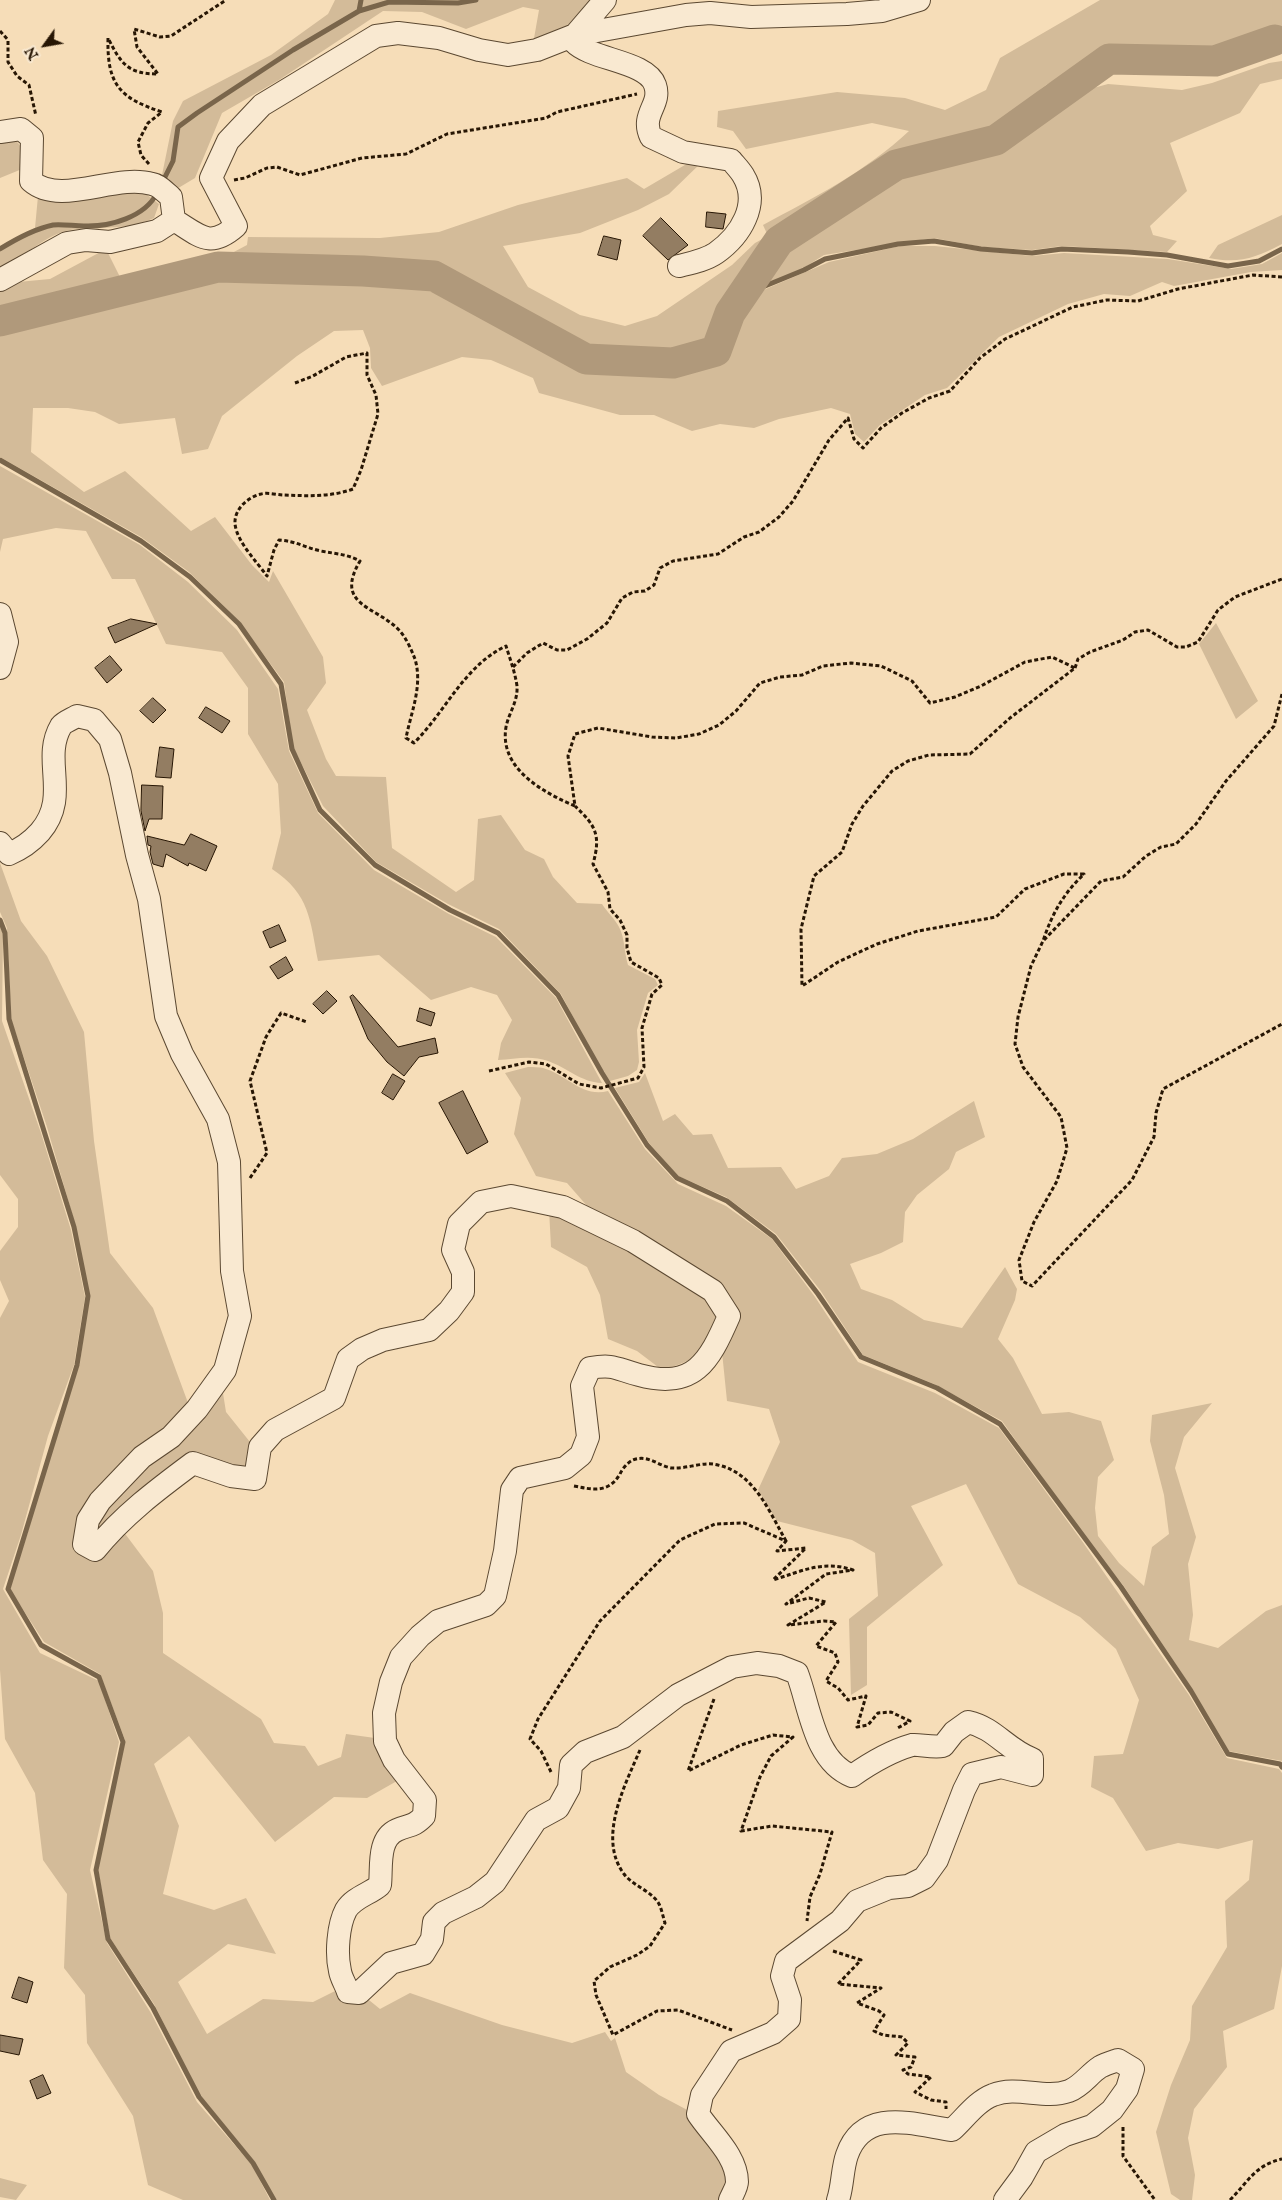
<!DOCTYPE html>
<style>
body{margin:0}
#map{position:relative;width:1282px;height:2200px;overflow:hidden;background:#f6ddb8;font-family:"IM FELL English",serif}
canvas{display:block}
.north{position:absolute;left:20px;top:20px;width:50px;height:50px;-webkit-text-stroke:4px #f9e9d1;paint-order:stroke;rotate:238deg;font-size:14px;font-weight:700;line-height:20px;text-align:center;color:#271604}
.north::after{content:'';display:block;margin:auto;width:18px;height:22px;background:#271604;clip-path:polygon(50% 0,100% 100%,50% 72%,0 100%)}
</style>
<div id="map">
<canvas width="1282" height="2200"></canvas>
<div class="north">N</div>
</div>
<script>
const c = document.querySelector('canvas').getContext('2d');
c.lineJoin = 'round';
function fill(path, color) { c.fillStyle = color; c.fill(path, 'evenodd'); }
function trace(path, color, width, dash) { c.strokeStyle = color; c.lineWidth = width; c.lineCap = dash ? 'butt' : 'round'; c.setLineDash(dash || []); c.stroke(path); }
const green = new Path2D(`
 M335,0H596L573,27L533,44L539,10L523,7L466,29L422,12L383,11L279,80L222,113L195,178L175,190L162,175L173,121L183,101L271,55L328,14Z
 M1100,0H1282V31L1272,37L1209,57L1110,53L1046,85L988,132L961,142L919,150L892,161L772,241L710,348L666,357L593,356L569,346L434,273L362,267L233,264L189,269L0,317V287L7,283L50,279L106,249L120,277L183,261L232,253L247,245L248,237L380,238L439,232L518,205L627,178L644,189L690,162L704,160L669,194L638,210L580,233L503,246L528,287L580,315L625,326L657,316L732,265L755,243L768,236L763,225C815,197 865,172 909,131L872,123L746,149L733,131L717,127L718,111L837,92L905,98L945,110L986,90L1000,58Z
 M1282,61V79L1260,84L1240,113L1170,143L1187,191L1150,226L1153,235L1177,241L1167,252L1062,246L1032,250L982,247L934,238L824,255L802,269L748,291L780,244L898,166L998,141L1086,90L1108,84L1182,90L1212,83L1269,63Z
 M0,138L15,139L21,147L22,169L0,178Z
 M131,193L146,194L159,204L154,218C122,233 98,224 66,231C49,234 16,261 0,271V246L35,228L38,196Z
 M1282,215V244C1255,258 1239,264 1209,258L1218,245Z
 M900,246H935L1032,256L1064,253L1168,259L1231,269L1262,264L1282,253V270L1251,272L1174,286L1162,282L1130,296L1104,294L1068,304L999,337L947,388L925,395L880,425L864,442L855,434L850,414L831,408L779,419L754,428L720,424L692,431L654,415H620L539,393L533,378L491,360L462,357L382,386L371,368L370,348L363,330L334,331L297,356L222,416L208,449L182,454L175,418L119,424L95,412L68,408H33L31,452L84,492L125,471L191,531L215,517L252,565L269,582L273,571L323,657L326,683L307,710L326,759L336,776L386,777L392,848L456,892L474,880L478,819L501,815L525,850L544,859L553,877L577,903L602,904C607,912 615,919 619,927C625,938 624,952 628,965L655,979L658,985L648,993L637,1030L639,1062L637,1070L628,1076L610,1081L601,1070L561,994L499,929L448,904L376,862L323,806L293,747L284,682L237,619L189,572L141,537L0,457V325L220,271L364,275L434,280L587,364L676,367L720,354L735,315L747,297L829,262Z
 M0,466L140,545L188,582L237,630L278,689L289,751L318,813L374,870L449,914L496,937L556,998L602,1083C580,1082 568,1068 548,1061C531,1055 515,1059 498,1060L501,1043L512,1020L497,995L471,987L431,1000L379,955L318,961C310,920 310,894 272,869L281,833L278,784L248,734V688L222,652L166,644L135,579H112L86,531L56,528L3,539L0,552Z
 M1216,623L1258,701L1236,719L1199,644Z
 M0,863L21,921L47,956L84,1032L94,1141L110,1253L153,1308L191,1411L139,1457L80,1544L120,1527L153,1571L163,1613V1653L261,1719L274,1743L305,1746L318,1766L341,1757L346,1734L375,1738L404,1777L367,1798L334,1797L275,1842L189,1736L154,1764L179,1826L163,1894L214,1910L246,1898L276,1954L228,1944L178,1982L207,2034L263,1999L313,2002L341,1988L364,1996L380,2009L410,1993L502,2025L572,2043L605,2032L611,2041L615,2038L626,2072L659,2095L693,2113L729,2164L726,2200H276L254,2161L200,2095L154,2004L110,1938L98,1869L125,1740L100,1674L44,1642L9,1588L27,1535L55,1435L80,1363L89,1294L75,1224L47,1127L11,1019L7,928L0,912Z
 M0,926L3,934L2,1021L41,1133L71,1230L85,1297L74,1365L48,1436L21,1535L3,1589L40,1653L99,1681L119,1742L90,1870L107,1943L151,2013L197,2102L252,2165L270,2200H183L148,2185L133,2116L87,2043L85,1995L64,1968L67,1894L43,1860L35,1793L5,1739L0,1670V1318L9,1301L0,1280V1251L18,1227V1199L0,1175Z
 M528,1067C533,1067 539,1067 543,1068C566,1074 582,1098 608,1091L645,1149L678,1184L726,1206L772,1239L815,1297L858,1362L935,1393L999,1428L1082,1541L1189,1695L1227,1758L1279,1769L1282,1773V1966L1274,2009L1223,2031L1227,2067L1194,2109L1188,2138L1195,2175L1192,2200H1180L1171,2194L1156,2132L1171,2085L1190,2040L1192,2006L1227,1947L1225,1901L1249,1880L1253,1840L1218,1849L1178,1843L1146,1851L1113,1798L1091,1787L1094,1756L1123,1754L1139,1700L1116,1649L1080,1617L1018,1584L966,1484L911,1506L943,1565L867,1627V1685L851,1695L849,1619L878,1596L875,1553L852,1540L777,1521L758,1490L780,1442L769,1409L727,1401L722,1352L733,1315L595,1215L567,1183L536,1176L514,1134L521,1098L505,1073Z
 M645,1073L663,1121L675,1114L693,1135L712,1134L728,1168L781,1167L796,1189L829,1176L842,1158L877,1154L913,1139L974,1101L985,1137L956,1152L949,1169L917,1195L905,1212L903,1242L881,1253L850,1264L861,1289L892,1300L924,1320L962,1328L1005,1267L1017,1289L1015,1300L998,1339L1013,1358L1042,1414L1069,1412L1101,1421L1114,1460L1098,1477L1095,1508L1098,1536L1119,1563L1144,1586L1152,1547L1169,1534L1164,1495L1150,1441L1152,1415L1212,1403L1184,1437L1175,1468L1196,1537L1188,1564L1193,1615L1189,1640L1218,1648L1266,1611L1282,1605V1761L1228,1751L1191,1687L1123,1585L1080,1531L1002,1421L934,1384L863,1355L820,1290L776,1234L726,1197L678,1176L649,1143L615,1088L639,1082Z
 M549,1209L687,1280L718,1311C716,1350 696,1360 662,1370L637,1351L608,1339L600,1295L587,1267L551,1247Z
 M222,1387L226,1412L254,1447L252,1475L193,1459L96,1543L91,1519Z
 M0,2178L27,2185L16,2200L0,2197Z`);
const stream = new Path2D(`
 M359,11L361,0
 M1282,34L1275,40L1282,45
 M162,183L173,161L178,127L197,113L293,50L359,11L389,2L458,3L476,0
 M0,249C16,239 34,229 53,225C62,224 74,226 84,226C110,227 145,217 157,193
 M743,295L804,270L825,259L898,244L934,241L981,249L1032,253L1062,249L1128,252L1167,255L1228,266L1259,261L1282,249
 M0,460L141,541L190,577L239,624L281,684L292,749L320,810L375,865L450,910L498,933L558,995L602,1073L647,1145L677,1178L727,1201L774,1237L818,1294L861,1357L937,1388L1000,1424L1121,1587L1191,1691L1228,1754L1280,1764L1282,1767
 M0,920L5,933L9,1019L74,1227L88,1296L77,1365L8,1589L41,1645L99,1677L123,1742L96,1870L108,1939L153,2008L199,2097L253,2163L274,2200`);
const river = new Path2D(`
 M0,321L218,267L363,271L434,276L586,359L673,363L716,351L730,313L779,241L896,165L996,140L1109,59L1215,61L1275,40`);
const building = new Path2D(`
 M707,212L726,214L723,229L706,227Z
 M661,218L688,245L668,260L643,236Z
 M604,236L621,240L617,260L598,255Z
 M131,619L157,624L115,643L108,628Z
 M110,656L122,670L107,683L95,668Z
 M153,698L166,710L153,723L140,711Z
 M206,707L230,721L222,733L199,718Z
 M160,747L174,749L171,778L156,777Z
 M142,785L163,786L162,819H149L145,831L141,811Z
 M191,834L217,846L206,871L189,863L188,866L166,854L163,867L153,864L150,852L151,846L148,845L147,836L184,845Z
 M279,925L286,941L270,948L263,932Z
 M286,957L293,970L278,979L270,967Z
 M327,991L337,1001L323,1014L313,1004Z
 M353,995L398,1047L435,1038L438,1053L419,1057L404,1076L387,1062L368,1039L350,997Z
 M420,1008L435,1013L431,1026L417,1021Z
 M393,1074L405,1081L393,1100L382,1093Z
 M463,1091L488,1142L467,1154L439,1103Z
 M19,1977L33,1982L27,2003L12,1998Z
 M0,2035L23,2039L19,2055L0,2051Z
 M43,2075L51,2093L37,2099L30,2081Z`);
const path = new Path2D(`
 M0,31L8,40V62L17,76L29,85L36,116
 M149,164L141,155L138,142L148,123L162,112C119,98 107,84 108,38C121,64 128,74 158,74L137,47L134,29L160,37L171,36L226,0
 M234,180L245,178L267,168L277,167L300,175L362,158L406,154L447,134L546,118L557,112L637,94
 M295,383L313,376L346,357L367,353V375L376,395L378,414L361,470L353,489C331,497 308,496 284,495C277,495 268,492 261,494C248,497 234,509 235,524C237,542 257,562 267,576L274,550L279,540C296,541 306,548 321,551C336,554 347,554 360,561C334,605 375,606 398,629C406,637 411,649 415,659C423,686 411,712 406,738L414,743C446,711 464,666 506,646C510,659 515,672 517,686C518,702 509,712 506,727C499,768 542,792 575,806L568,756L575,734L598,728L652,737L676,738L699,734L719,725L736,711L760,683L780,677L802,675L823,666L851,663L881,666L912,681L930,703L955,697L981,686L1025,662L1052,657L1075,668L1010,718L970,754L929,755L908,761L892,771L863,806L852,824L842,852L814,876L801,929L802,986L838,962L877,944L918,931L996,917L1025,889L1064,874H1084C1063,894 1052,914 1043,941
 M513,667L527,653L543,643L557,650H567L587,639L607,623L622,598L633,592L645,591L654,585L660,568L673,561L718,554L744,537L759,532L779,517L793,501L829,440L848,418L854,439L863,448L881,428L902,413L929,398L950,391L980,358L1005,339L1073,307L1107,300L1138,301L1178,289L1253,275L1282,277
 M1075,668L1078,659L1090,652L1123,640L1135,632L1148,630L1177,647H1186L1198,642L1218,610L1235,597L1282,579
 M1282,694L1274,726L1226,781L1196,824L1176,844L1161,847L1146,856L1123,877L1101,881L1043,941L1031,966L1018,1017L1015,1044L1023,1067L1061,1117L1067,1148L1057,1181L1034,1222L1019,1260L1022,1281L1032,1286L1132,1180L1154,1137L1156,1113L1163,1089L1282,1024
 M489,1071L529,1062L546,1064L579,1084L601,1088L638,1078L644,1067L642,1028L652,994L662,985L659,978L631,962L627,948V935L620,920L610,909L608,892L593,864C601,835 596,826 575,806
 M250,1178L267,1153L250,1081L266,1037L281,1013L307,1022
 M574,1486C593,1490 609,1493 620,1474C622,1469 628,1462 633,1460C648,1454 658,1466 672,1468C687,1469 704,1461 718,1465C754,1473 769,1511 786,1541
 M714,1699L688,1771L741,1745L773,1735L793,1737L771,1756L760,1777L741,1831L772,1826L832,1832L820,1874L810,1897L807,1921
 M640,1750C625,1785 597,1838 624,1874C633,1886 652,1891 659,1904C662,1910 663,1917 665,1923L650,1946L637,1955L610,1967L594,1981L596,1995L613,2035L657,2011L678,2010L732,2030
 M551,1772L541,1751L530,1739L538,1719L600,1621L680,1540L715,1524L744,1523L786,1541L777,1551L806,1548L773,1580C802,1571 823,1560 853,1570L826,1574L786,1604L809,1598L826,1602L788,1625L824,1621L836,1622L816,1646L835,1653L838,1662L826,1681L838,1688L848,1700L866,1696L857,1727L868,1725L878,1713L891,1712L910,1721L896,1729
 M833,1951L861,1960L838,1984L881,1988L857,2003L879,2011L884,2015L874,2031L883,2035L902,2037L908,2043L896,2055L915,2057L911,2067L903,2070L908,2074L931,2077L915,2092L931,2100L946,2102V2109
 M1123,2127V2156L1155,2200
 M1230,2200C1248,2182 1255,2165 1282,2159`);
const minor = new Path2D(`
 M605,0L575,35L574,42C591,60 647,61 655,85C662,105 640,114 651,137L683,152L731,160C735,165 740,170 743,175C761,204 740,236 716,253C706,260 691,263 679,266
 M0,132L21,129L32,138L31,181C61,207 115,173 152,184C159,185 166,193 171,197L174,220L157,231L110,242L86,240L67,243L0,280
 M174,220C200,236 210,249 236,226L211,178L228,141L262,105L376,36L398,33L439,38L479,50L508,55L537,50L575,35L686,15L710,13L751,17L847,14L882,11L919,0
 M0,614L7,642L0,668
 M0,843L9,854C21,849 31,842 40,832C71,796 41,760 61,726C64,722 72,719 77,716L94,720L110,739L120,773L137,855L149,899L166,1016L182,1054L218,1119L229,1162L232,1271L240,1316L225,1370L197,1409L171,1437L142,1457L100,1501L88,1520L84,1544L95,1550C122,1516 158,1489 193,1463L231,1476L255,1479L260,1447L275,1430L334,1398L348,1359L362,1349L383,1340L429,1330L449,1311L463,1292V1272L453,1250L459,1224L481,1202L511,1196L563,1207L633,1241L713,1291L729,1316C709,1362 694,1390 639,1375C616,1369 615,1364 590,1368L582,1386L588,1437L581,1455L565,1468L520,1478L512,1490L505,1551L495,1596L486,1605L438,1621L420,1636L401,1657L391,1682L384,1713L385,1741L394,1760L425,1800L424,1816C412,1828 410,1824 397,1830C377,1839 382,1867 380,1885C370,1894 354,1897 346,1910C338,1925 336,1954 340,1971C341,1978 346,1985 348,1992L359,1993L391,1963L423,1954L432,1939L434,1922L443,1913L476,1897L495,1882L536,1820L558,1808L569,1788L571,1765L585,1752L623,1737L678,1695L732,1667L757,1663L779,1666L797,1673C810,1707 814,1761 852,1776C869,1764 891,1751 912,1745C919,1744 932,1748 943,1746L954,1732L968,1722C995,1728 1006,1749 1032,1759V1775L1001,1767L972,1774L964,1790L937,1860L924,1878L908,1886L889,1888L857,1901L840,1921L786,1961L782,1976L790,2000L789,2019L773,2033L731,2051L702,2095L698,2114C712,2135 737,2156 737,2182C737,2187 732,2195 730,2200
 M838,2200C843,2185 842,2169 847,2155C864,2106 915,2125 952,2130C965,2118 977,2101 993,2095C1017,2085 1044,2100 1069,2091C1082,2086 1089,2074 1100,2067C1105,2064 1112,2062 1118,2060L1133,2069L1127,2089L1112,2110L1092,2126L1065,2135L1036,2152L1022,2177L1005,2200`);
fill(green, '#d3bb99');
trace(stream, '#79654b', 5);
trace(river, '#b0997b', 31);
fill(building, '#937d62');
trace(building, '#271604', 1);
trace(minor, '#5b4831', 24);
trace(path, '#271604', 3, [4, 2.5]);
trace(minor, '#f9e9d1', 22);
</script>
